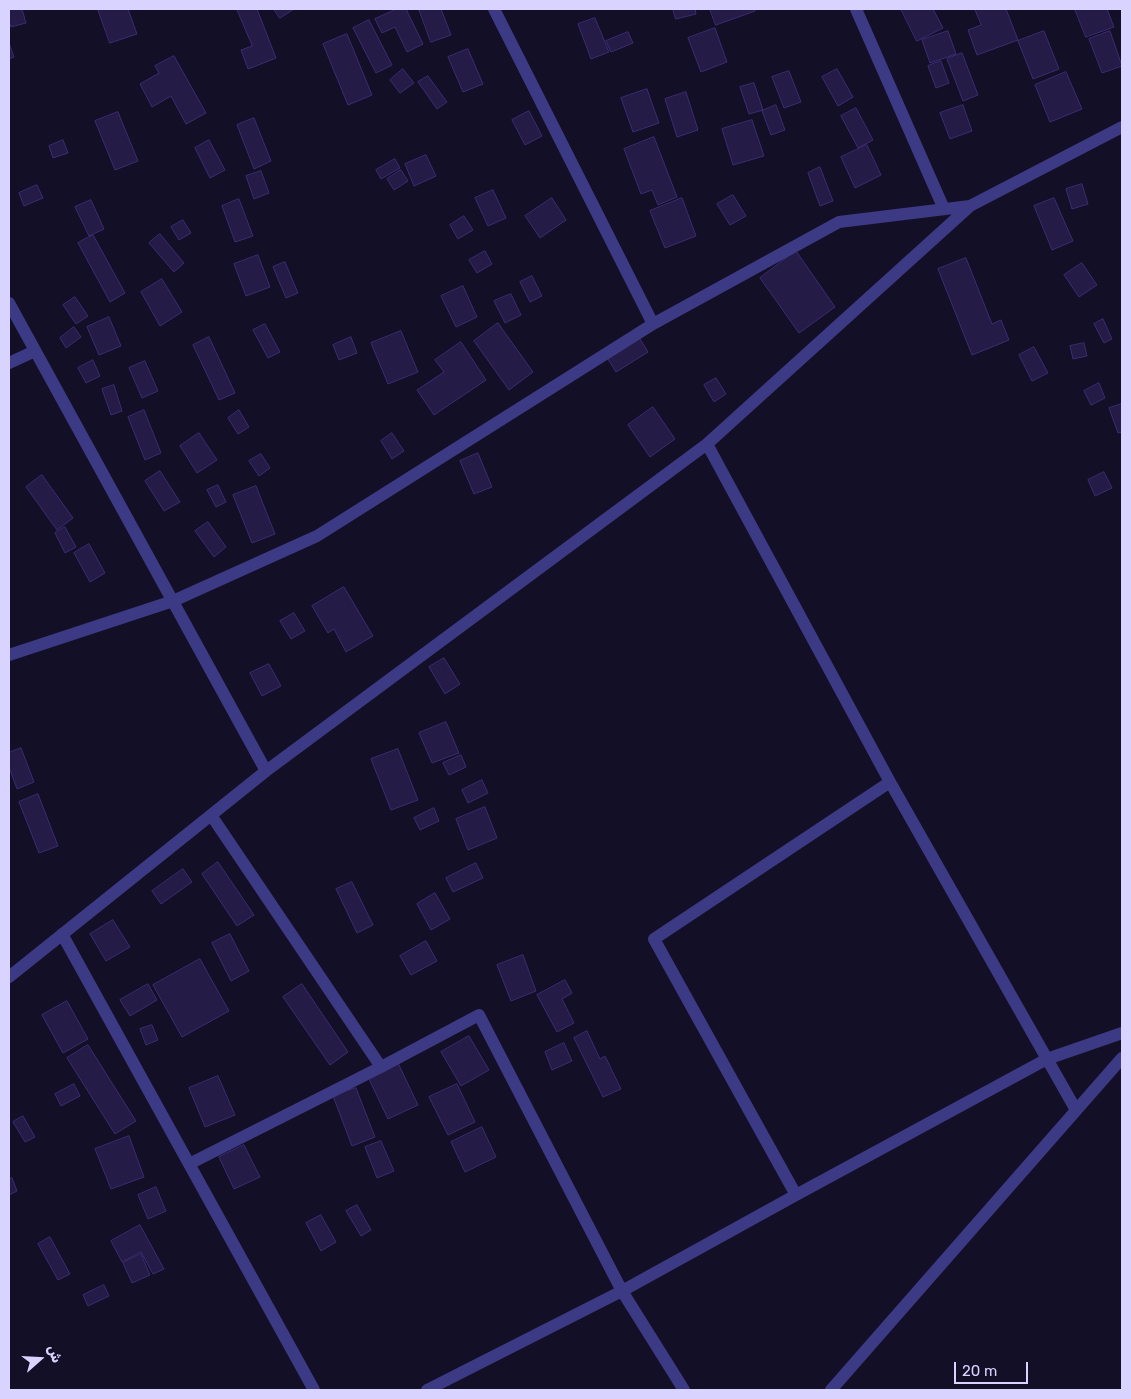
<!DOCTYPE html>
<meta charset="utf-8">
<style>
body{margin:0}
#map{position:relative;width:1131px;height:1399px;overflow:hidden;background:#130f26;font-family:Rubik,Vazirmatn,sans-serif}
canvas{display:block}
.frame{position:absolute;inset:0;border:10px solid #d9d4ff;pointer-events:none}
.north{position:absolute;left:15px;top:1334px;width:50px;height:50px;-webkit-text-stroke:4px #130f26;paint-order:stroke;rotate:71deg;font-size:14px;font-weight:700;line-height:20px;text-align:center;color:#d9d4ff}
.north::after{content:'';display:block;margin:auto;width:18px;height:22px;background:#d9d4ff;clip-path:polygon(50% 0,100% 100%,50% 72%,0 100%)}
.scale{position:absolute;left:954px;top:1362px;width:74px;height:22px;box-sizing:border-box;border:2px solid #d9d4ff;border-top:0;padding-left:6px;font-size:15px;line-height:18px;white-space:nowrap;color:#d9d4ff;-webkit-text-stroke:4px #130f26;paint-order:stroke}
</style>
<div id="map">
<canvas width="1131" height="1399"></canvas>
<div class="frame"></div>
<div class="north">ش</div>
<div class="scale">20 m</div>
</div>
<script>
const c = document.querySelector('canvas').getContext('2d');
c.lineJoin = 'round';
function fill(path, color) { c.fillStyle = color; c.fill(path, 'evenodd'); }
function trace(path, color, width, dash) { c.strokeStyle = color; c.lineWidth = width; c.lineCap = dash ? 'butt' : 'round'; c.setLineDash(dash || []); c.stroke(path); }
const building = new Path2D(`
 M9,9H22L26,23L11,27L9,21Z
 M98,9H128L137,34L110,43Z
 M237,9H257L276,58L248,69L241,50L252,46Z
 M274,9H294L280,18Z
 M397,9H406L423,44L407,52L395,27L382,33L375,19Z
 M419,9H441L451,35L431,42Z
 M673,9H695L696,14L676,19Z
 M710,9H755V11L716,25Z
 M901,9H933L943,28L917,41Z
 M975,9H1006L1018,40L977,55L968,30L981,25Z
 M1075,9H1107L1114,27L1086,37Z
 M595,18L609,52L591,59L578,24Z
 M369,20L392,65L376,73L353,28Z
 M715,28L727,62L701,72L688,38Z
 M948,31L956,54L930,63L922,40Z
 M1044,31L1059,69L1033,79L1018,41Z
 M1110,31L1122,66L1102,73L1089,39Z
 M628,32L633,43L611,52L606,41Z
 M347,34L372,95L348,105L323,44Z
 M9,43L14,57L9,59Z
 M468,49L483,84L463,92L448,57Z
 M962,53L978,95L963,101L947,59Z
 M174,56L206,113L186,124L171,96L152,107L140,84L159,73L155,66Z
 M941,61L949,83L936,88L928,66Z
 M403,69L414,83L400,93L390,80Z
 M837,69L853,97L838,106L822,77Z
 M789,71L801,102L784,108L772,77Z
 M1066,72L1082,109L1050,122L1035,85Z
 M428,76L447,102L437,109L418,82Z
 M754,83L763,110L749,114L740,87Z
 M647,89L659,123L633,132L621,98Z
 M686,92L698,130L677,137L665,99Z
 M776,105L785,130L771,135L762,111Z
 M963,105L972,131L950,139L940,113Z
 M856,108L873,140L858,148L841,116Z
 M529,111L542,136L525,145L512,120Z
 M118,112L138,161L115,170L95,121Z
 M254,118L271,161L254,169L237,125Z
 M752,120L764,156L733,165L722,129Z
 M654,137L677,197L658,205L652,190L641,194L624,149Z
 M63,140L68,153L53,158L49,146Z
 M209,140L225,170L210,178L195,148Z
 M867,145L881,175L855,188L841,157Z
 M426,155L436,176L414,186L405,164Z
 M395,159L400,168L381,179L376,170Z
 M820,167L833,201L820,206L808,173Z
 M401,170L408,181L394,190L387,179Z
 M261,171L269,193L254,199L246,176Z
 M1082,184L1088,204L1072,209L1066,189Z
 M37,185L43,198L24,206L19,193Z
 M493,190L506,218L488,226L475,198Z
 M733,195L746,216L730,225L717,204Z
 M552,198L566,220L540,238L525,216Z
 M682,198L696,236L665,248L650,211Z
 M1054,198L1073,241L1052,250L1034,206Z
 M239,199L253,236L235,242L222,206Z
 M91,200L104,229L89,236L75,207Z
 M464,216L473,230L458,239L450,225Z
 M183,220L191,233L179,240L171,227Z
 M160,234L184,263L174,272L149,243Z
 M93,235L125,293L110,302L78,243Z
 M485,251L492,264L477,273L469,260Z
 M796,251L835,307L799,333L760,278Z
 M258,255L270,287L246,296L234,264Z
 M966,258L992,324L1001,320L1009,340L972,355L938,269Z
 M285,262L298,293L286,298L273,267Z
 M1082,263L1097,285L1079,297L1064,275Z
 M532,276L542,296L530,302L520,282Z
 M162,279L182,312L160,326L141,292Z
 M463,286L477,317L456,327L441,296Z
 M511,294L521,315L505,323L494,301Z
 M75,297L88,316L76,324L63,305Z
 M109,317L121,346L99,355L87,327Z
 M1103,319L1112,339L1104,343L1094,324Z
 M498,323L533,372L509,390L474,341Z
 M265,324L280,352L268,358L253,330Z
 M74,327L81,337L66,348L60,338Z
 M401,331L418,372L388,384L371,343Z
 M209,337L235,393L219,400L193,345Z
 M351,337L357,353L339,360L333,345Z
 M640,339L648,352L616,372L608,359Z
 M461,342L486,380L434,415L417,390L444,372L435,360Z
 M1084,343L1087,356L1073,359L1070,346Z
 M1034,347L1048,373L1032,381L1019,355Z
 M93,360L100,376L86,383L78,368Z
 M145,361L158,391L142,398L129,368Z
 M716,378L726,394L714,402L704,385Z
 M1099,383L1105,398L1091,405L1084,391Z
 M114,385L122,411L111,415L102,389Z
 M1122,404V432L1118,433L1109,408Z
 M653,407L675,439L650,457L628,425Z
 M144,410L161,453L145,460L128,417Z
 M239,410L249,427L238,434L228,418Z
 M199,433L217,460L197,473L180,446Z
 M392,433L404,451L392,459L381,441Z
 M478,453L492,487L474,494L460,461Z
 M261,454L270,468L259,476L249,461Z
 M160,471L180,502L164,511L145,481Z
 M1104,472L1112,488L1095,496L1088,480Z
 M42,475L73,518L57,530L26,487Z
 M218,485L226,502L216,507L207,490Z
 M256,486L275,534L252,543L233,495Z
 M208,522L226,547L214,557L195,531Z
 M65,527L76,547L65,553L55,533Z
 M89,544L105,573L90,582L74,553Z
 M344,587L373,636L346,652L334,629L328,633L312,606Z
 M294,613L305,631L291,639L280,621Z
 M444,658L460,684L445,694L429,667Z
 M269,664L281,686L262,696L250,673Z
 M446,722L459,753L432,763L419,733Z
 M21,748L34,782L17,789L9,767V753Z
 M398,749L418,800L391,810L371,759Z
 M461,755L466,767L449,775L443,763Z
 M482,780L488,793L468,803L462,790Z
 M38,794L58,846L39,853L19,802Z
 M485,807L497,838L468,850L456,819Z
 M434,808L439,821L420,830L414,818Z
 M218,862L254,915L237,926L202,874Z
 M476,863L483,878L453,892L446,878Z
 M183,869L192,882L161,904L152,891Z
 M352,882L373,925L357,933L336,889Z
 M435,893L450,919L431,930L417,904Z
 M113,920L130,947L106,961L90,934Z
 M230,934L249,971L231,981L212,943Z
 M426,941L437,961L411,975L400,956Z
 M523,955L536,991L511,1001L497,965Z
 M200,959L229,1011L182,1037L153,985Z
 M565,980L572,993L562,999L574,1023L557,1032L537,995Z
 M148,984L157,1000L130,1016L120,1000Z
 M302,984L348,1052L330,1065L283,997Z
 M67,1001L88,1039L63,1053L42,1015Z
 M152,1025L158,1040L146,1045L140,1029Z
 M587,1031L600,1059L605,1056L621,1089L603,1097L574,1038Z
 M469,1036L489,1070L461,1086L441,1052Z
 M564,1043L572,1061L552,1070L545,1052Z
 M88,1045L136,1121L115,1134L67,1058Z
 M398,1063L418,1105L388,1119L368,1077Z
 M218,1076L235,1115L205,1127L189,1088Z
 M74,1084L80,1096L61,1106L55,1094Z
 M457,1084L475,1122L448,1135L429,1097Z
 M356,1088L375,1137L352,1146L333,1096Z
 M23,1116L35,1137L25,1142L13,1122Z
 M482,1127L496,1157L465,1172L451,1142Z
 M129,1136L144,1177L111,1189L95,1149Z
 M381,1141L394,1171L377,1178L365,1147Z
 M244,1145L260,1177L234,1189L219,1157Z
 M12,1178L17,1191L9,1195V1179Z
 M156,1187L166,1211L148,1219L138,1195Z
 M357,1205L371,1230L361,1236L346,1211Z
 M321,1215L336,1242L321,1251L306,1223Z
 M140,1225L164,1269L153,1274L141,1252L122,1262L111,1241Z
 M50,1237L70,1274L58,1280L38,1244Z
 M141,1254L150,1275L132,1283L123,1263Z
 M104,1285L109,1296L88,1306L83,1295Z`);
const minor = new Path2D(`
 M494,9L653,324
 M856,9L944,209
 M9,303L266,771
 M9,363L35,351
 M707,444L890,782L1076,1110
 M9,655L173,601L317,536L653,324L839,222L970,206
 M211,815L381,1067
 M62,934L314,1390
 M9,977L266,771L707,444L970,206L1122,127
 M189,1164L381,1067L479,1015L622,1291L684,1390
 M796,1195L654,939L890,782
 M427,1390L622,1291L796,1195L1047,1059L1122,1033
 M831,1390L1122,1058`);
fill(building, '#241b47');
trace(building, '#3b2d73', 1);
trace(minor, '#3d3a85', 12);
</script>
